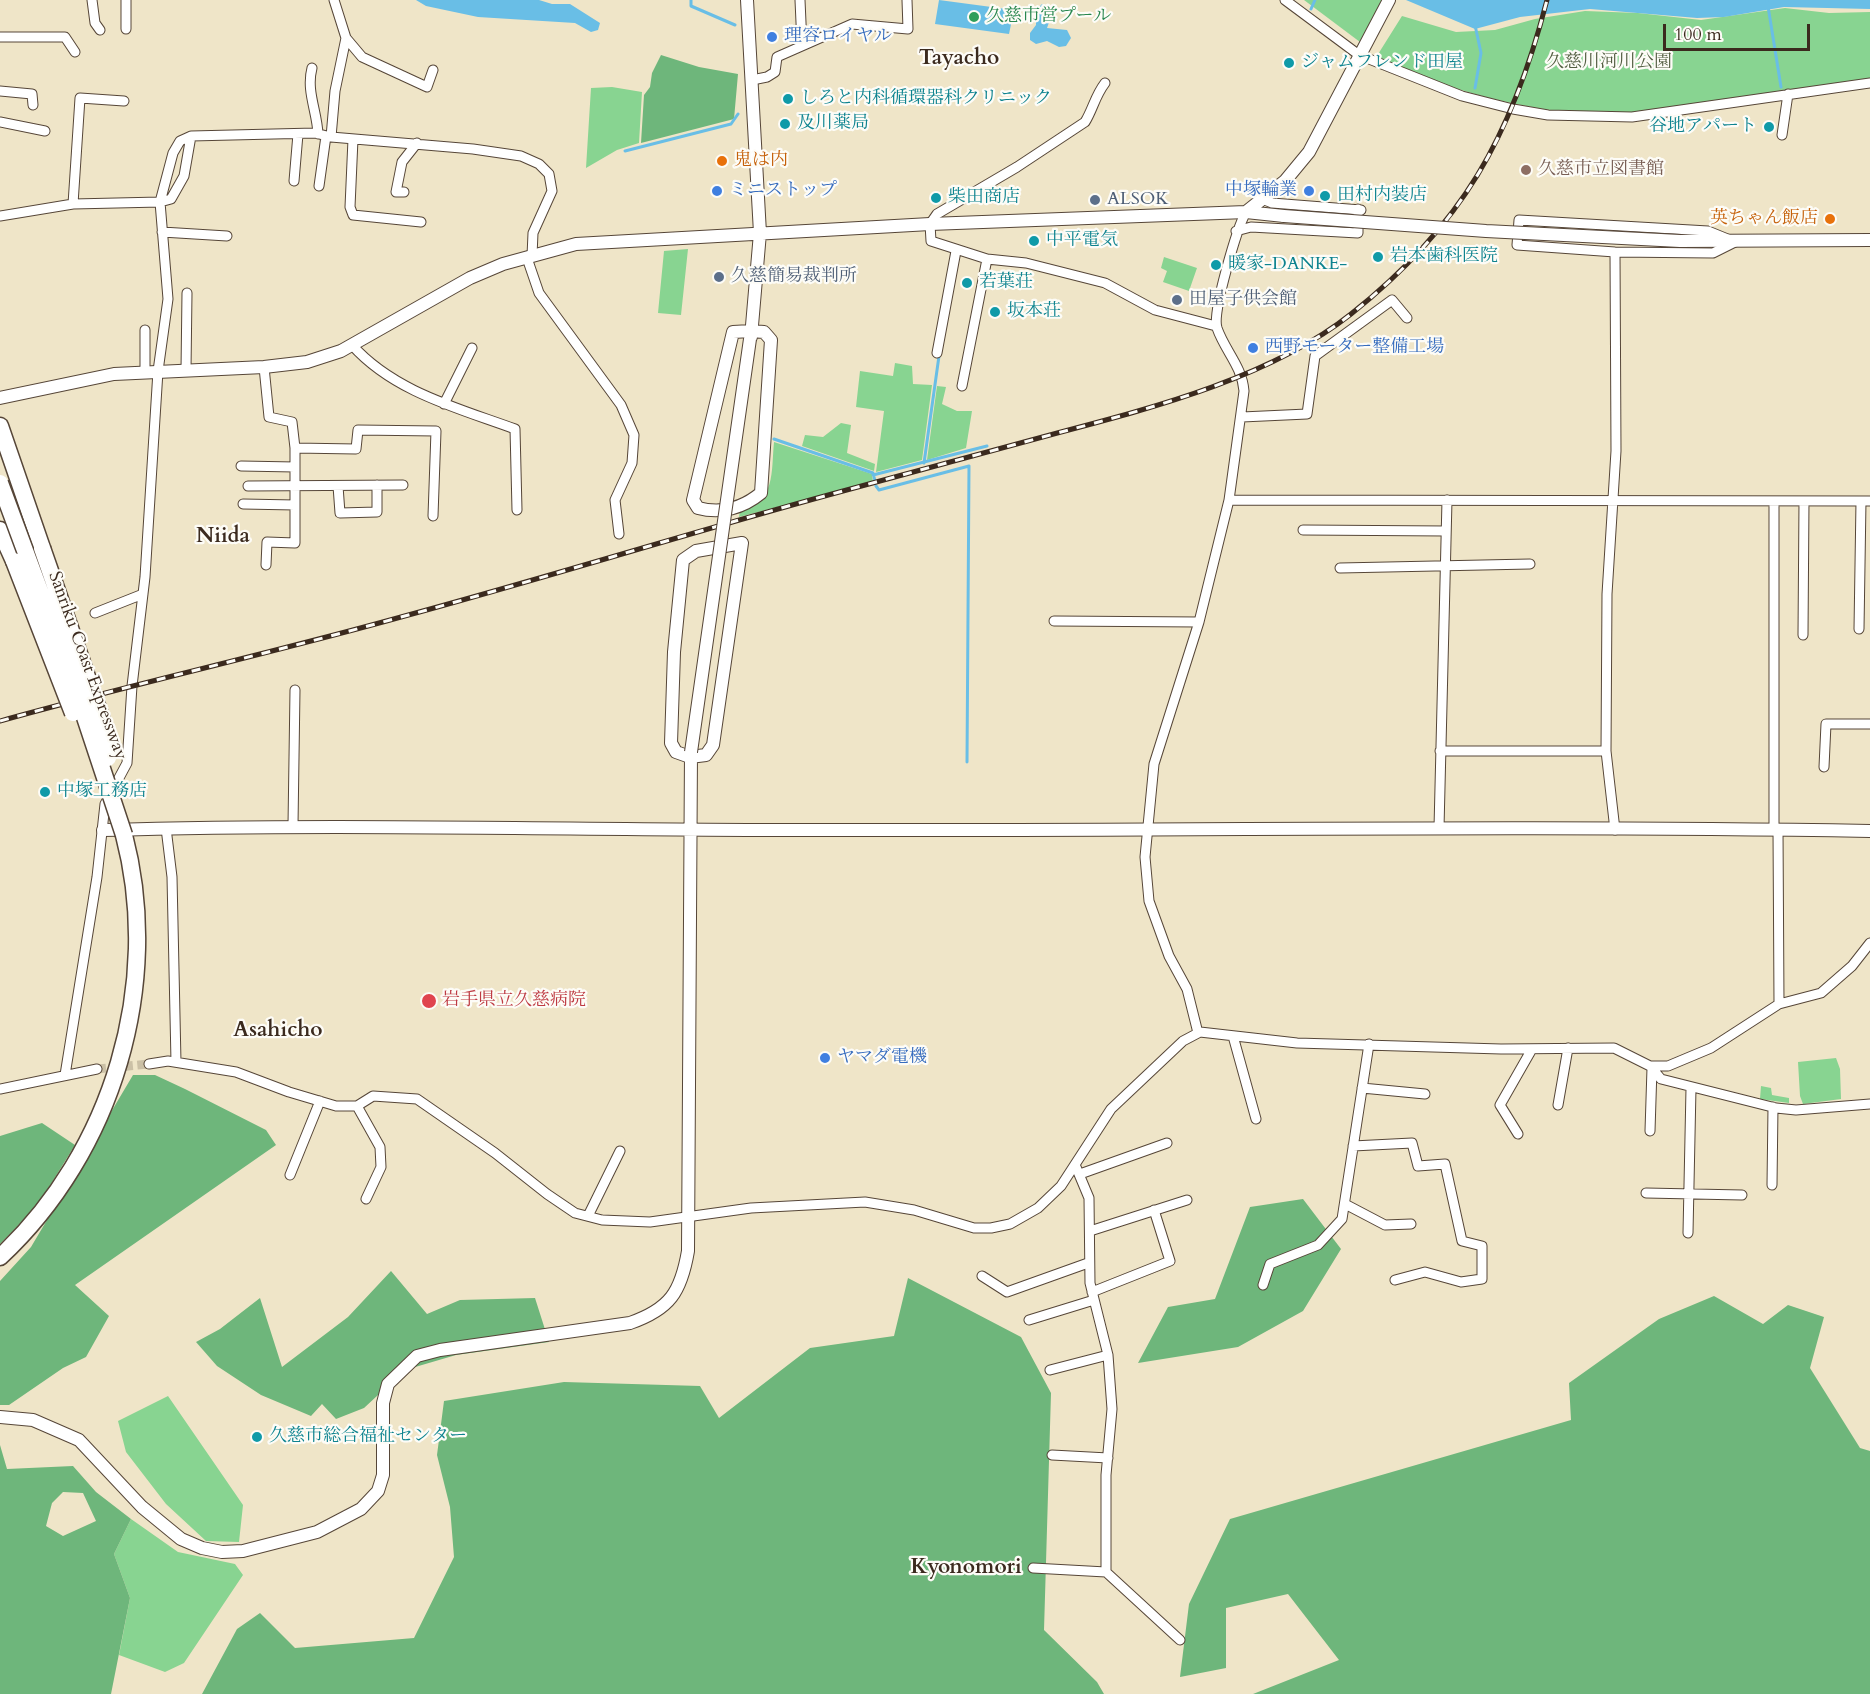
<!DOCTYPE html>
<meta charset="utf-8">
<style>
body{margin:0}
#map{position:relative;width:1870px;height:1694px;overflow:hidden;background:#efe5c8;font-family:Cardo,serif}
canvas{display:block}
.scale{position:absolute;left:1663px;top:24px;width:147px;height:27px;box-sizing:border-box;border:3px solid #3b2a1e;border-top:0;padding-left:8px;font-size:18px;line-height:21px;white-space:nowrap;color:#3b2a1e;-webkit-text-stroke:4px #fdfcf7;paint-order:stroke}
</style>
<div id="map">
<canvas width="1870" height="1694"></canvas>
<div class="scale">100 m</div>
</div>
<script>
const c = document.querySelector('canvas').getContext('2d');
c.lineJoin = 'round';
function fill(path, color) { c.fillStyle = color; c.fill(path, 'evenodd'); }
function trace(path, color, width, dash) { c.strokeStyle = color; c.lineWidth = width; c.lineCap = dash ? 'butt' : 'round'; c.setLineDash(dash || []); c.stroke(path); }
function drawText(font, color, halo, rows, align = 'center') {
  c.font = font + ' Cardo,"Noto Serif JP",serif'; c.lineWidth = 4.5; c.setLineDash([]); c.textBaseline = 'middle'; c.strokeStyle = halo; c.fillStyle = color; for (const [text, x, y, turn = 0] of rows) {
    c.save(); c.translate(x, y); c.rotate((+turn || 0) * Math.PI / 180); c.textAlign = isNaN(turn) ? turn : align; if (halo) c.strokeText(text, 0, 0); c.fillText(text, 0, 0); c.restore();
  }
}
const green = new Path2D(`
 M1304,0H1382L1360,42Z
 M1785,8L1829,13L1870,12V81C1817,88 1765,96 1712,103C1678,108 1643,115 1608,114C1529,114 1447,89 1375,59L1402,16L1456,32L1495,30L1535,19L1585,11L1638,13L1701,20Z
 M612,87L642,92L639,143L617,150L586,168L591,88Z
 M688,249L681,315L658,313L664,251Z
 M1164,257L1197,268L1189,291L1163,282L1167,271L1161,268Z
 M895,363L912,366L913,384L932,385L922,460L876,472L884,411L856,407L860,371L893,376Z
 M937,386L946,387L942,404L957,411H972L966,448L927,460Z
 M841,423L851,425L847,453L875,464L874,471L802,446L805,435L823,437Z
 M774,442L872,474L873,482L739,517L740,511C776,501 771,473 774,442Z
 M1836,1058L1840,1069L1841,1099L1803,1104L1800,1096L1798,1062Z
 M1761,1086L1771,1088L1772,1095L1789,1098V1103L1760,1099Z
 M168,1396L243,1505L239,1542L206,1541L166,1504L126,1452L118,1421Z
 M131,1519L178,1552L235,1564L243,1575L184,1663L165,1672L119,1655L130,1598L114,1554Z`);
const forest = new Path2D(`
 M661,55L699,67L738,74L734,119L641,143L644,95L650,87L652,73Z
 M133,1075H155L185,1089L266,1130L276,1145L75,1285L109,1316L86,1357L63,1368L9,1405H0V1281L31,1247Z
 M42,1123L75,1145L38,1205L0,1244V1136Z
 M1303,1199L1341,1249L1303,1311L1238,1347L1138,1363L1168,1307L1215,1299L1250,1207Z
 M391,1271L427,1314L460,1300L535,1298L549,1342L456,1355L405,1370L364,1408L336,1419L322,1404L311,1416L261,1395L217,1366L196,1342L220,1329L260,1298L282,1367L348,1317Z
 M908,1278L1021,1337L1051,1393L1044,1630L1097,1682L1104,1694H202L237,1629L260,1613L295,1648L414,1638L454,1557L450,1507L437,1455L444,1401L564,1382L700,1386L719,1418L810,1348L894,1336Z
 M1714,1296L1763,1324L1788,1305L1824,1317L1810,1368L1860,1448L1870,1451V1694H1253L1339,1660L1288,1594L1226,1608V1668L1180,1677L1189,1604L1230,1519L1571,1420L1569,1383L1659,1319Z
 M0,1445L7,1469L73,1466L96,1492L131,1519L114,1554L130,1598L111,1694H0ZM63,1492L83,1493L96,1521L63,1536L46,1526L52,1503Z`);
const water = new Path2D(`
 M416,0H539L552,4H570L600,23L598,30L591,32L575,23L478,17L426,6Z
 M939,0L1014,10L1009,34L935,24Z
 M1406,0H1870V9L1784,7L1724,17L1697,18L1590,9L1520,17L1475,29Z
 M1042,4L1053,11L1047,28L1067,30L1071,38L1066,46L1059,47L1047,41L1036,44L1030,40V33L1036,25V10Z`);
const stream = new Path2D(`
 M691,0V6L735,25
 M1767,0L1781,87
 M1311,9L1315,0
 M1475,88L1481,53L1475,25
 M625,151L731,124L738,114
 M774,439L873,473L875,481
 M924,463L939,356
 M873,475L987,446
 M876,486L879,490L969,466L967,762`);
const minorTunnel = new Path2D(`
 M97,1069L149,1064`);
const minor = new Path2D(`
 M92,0L95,23L100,30
 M800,0L802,45
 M1285,0L1359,55L1462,96L1513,109L1548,115L1632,117L1870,83
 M126,29V0
 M0,37H65L75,52
 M346,38L362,57L427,87L433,70
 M312,68C306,91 317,111 318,134
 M752,80L767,77L775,72L777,57L852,24L908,29L907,0
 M1105,83C1095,96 1093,109 1085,122L1017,167L937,214L930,224L931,241L987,259L1026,263L1105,283L1155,310L1216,326
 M0,91L32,94L33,105
 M0,122L45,131
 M1782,135L1788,94
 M331,137L335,91L346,38L334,0
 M353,139L350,207L353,215L421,222
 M294,181L298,134
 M319,186L326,136
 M404,192H396L402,162L417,143
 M1262,199L1272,203L1361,210
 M73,204L80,98L124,101
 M0,216L73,204L160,202L171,199L184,176L191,136
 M1519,220L1708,231L1735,242L1713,253L1615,252L1517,245Z
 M1236,231L1251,227L1358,233V209
 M162,232L227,236
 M527,258L539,293L621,405L634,435L632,463L615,500L619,534
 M352,345C394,392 458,408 515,429L517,510
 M937,353L956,251
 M264,367L269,417L292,422L295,448V543L267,542L266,565
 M186,370L187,293
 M145,372V330
 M962,386L987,259
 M444,404L472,348
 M1242,417L1307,414L1315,356L1392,300L1407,318
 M295,448L356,449L358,430L436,431L433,516
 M241,466L295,467
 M248,486L403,485
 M338,486L340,513L377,512V485
 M1229,500L1870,501
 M1774,502V829
 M243,504L295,505
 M1303,530L1446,531
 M1340,568L1530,564
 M95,613L143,594
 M1054,621L1199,622
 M1859,629L1861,501
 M1803,635L1804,501
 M1440,751H1606
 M1824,767L1826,724H1870
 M293,825L295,690
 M166,828L172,877L176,1062
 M1439,828L1447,500
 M1778,829L1779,1004
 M1615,830L1606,751L1607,594L1616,451L1615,252
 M1198,1033L1187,989L1169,956L1149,901L1145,857L1154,764L1199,622L1229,500L1244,391C1242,366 1225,351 1217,328C1212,312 1237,228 1246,212
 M1233,1036L1256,1119
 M149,1064L168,1061L236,1072L289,1092L336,1106H357L373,1096L417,1099L495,1153L547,1194L575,1213L602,1220L650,1222L751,1208L865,1202L914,1210L974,1228H991L1010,1224L1038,1208L1061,1186L1111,1109L1183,1041L1200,1032L1297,1043L1501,1049L1614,1048L1650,1066H1668L1711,1048L1779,1004L1821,993L1852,966L1870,943
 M1650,1066L1661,1079L1776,1108L1796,1110L1870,1104
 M65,1075L97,877L105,804L127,763L132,686L145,577L158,371L168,299L160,202L173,153L180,141L191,136L315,133L331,137L473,149L521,156L539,164L549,174L552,191L533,233L532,256
 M1362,1088L1425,1094
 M0,1089L97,1069
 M1558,1105L1568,1048
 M357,1106L380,1147L381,1167L366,1199
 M1650,1131L1652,1068
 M1518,1134L1500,1105L1532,1049
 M1353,1146L1412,1143L1418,1166L1445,1164L1462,1241L1482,1246V1279L1461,1282L1425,1272L1395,1280
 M1076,1167L1089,1198L1090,1283L1108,1355L1112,1409L1106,1475V1572L1180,1640
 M1080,1174L1167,1143
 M290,1175L320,1101
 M1772,1185L1773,1107
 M1646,1193L1742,1195
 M1345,1204L1385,1225L1411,1224
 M588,1216L620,1151
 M1090,1231L1187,1200
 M1688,1233L1691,1088
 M982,1276L1007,1292L1088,1263
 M1263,1285L1270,1264L1318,1245L1342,1219L1369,1044
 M1092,1292L1170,1261L1154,1210
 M1029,1320L1094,1300
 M1050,1370L1108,1355
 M1052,1455L1108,1458
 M1033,1568L1106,1572`);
const tertiary = new Path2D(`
 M747,0L760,233L751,337
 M1246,212L1285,181L1309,152L1389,0
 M1680,241L1870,240
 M751,331L764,332L771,340L761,493C743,508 721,514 698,508L693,500L733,332Z
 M0,398L114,374L264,367L307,362L341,351L470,278L503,264L576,244L930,224L1246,212L1284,216
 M742,543L713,745L706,755L690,757L676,752L671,743L674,652L683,560L696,551Z
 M103,830C337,823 570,830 804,830C1160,831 1515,825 1870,831
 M0,1417L33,1420L79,1440L142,1507L181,1539L202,1548L222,1552L243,1551L317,1532L361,1509L378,1491L383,1475V1403L388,1384L417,1356L440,1350L630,1323C670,1309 681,1292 688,1251L691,752`);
const motorway = new Path2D(`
 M0,426L42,548
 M0,530L14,561
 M0,1257C113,1152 163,984 124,835`);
const rail = new Path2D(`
 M0,721C133,684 268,654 401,617C549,577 695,531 843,491C916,471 988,452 1061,432C1156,407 1273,376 1351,314C1462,226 1512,136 1547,0`);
const tertiaryBridge = new Path2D(`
 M1284,216L1486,231L1680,241
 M691,752L750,339`);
const motorwayBridge = new Path2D(`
 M0,483L70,672L124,835
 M42,548L101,717L108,758
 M14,561L73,713`);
const markers = [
 [974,17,6,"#2e9e5b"],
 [772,37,6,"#3f7fe0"],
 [1289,63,6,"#0f9aa8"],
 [788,99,6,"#0f9aa8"],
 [785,124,6,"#0f9aa8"],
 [1769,127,6,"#0f9aa8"],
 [722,161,6,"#e8710a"],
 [1526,170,6,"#8d6e63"],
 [717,191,6,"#3f7fe0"],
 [1309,191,6,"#3f7fe0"],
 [1325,196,6,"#0f9aa8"],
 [936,198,6,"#0f9aa8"],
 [1095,200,6,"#5c6f8a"],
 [1830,219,6,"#e8710a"],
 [1034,241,6,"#0f9aa8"],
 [1378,257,6,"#0f9aa8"],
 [1216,265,6,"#0f9aa8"],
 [719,277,6,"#5c6f8a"],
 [967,283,6,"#0f9aa8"],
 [1177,300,6,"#5c6f8a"],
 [995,312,6,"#0f9aa8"],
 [1253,348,6,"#3f7fe0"],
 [45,792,6,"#0f9aa8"],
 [429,1001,8,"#e0444e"],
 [825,1058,6,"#3f7fe0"],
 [257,1437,6,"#0f9aa8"]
];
const leisureNames = [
 ["久慈市営プール",986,17]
];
const shopNames = [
 ["理容ロイヤル",784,37],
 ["ミニストップ",729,191],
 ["中塚輪業",1297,191,"right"],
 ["西野モーター整備工場",1265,348],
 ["ヤマダ電機",837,1058]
];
const cultureNames = [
 ["ジャムフレンド田屋",1301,63],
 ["しろと内科循環器科クリニック",800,99],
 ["及川薬局",797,124],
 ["谷地アパート",1757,127,"right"],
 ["田村内装店",1337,196],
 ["柴田商店",948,198],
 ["中平電気",1046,241],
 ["岩本歯科医院",1390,257],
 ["暖家-DANKE-",1228,265],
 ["若葉荘",979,283],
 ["坂本荘",1007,312],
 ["中塚工務店",57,792],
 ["久慈市総合福祉センター",269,1437]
];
const parkNames = [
 ["久慈川河川公園",1609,63]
];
const foodNames = [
 ["鬼は内",734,161],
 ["英ちゃん飯店",1818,219,"right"]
];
const educationNames = [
 ["久慈市立図書館",1538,170]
];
const serviceNames = [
 ["ALSOK",1107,200],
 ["久慈簡易裁判所",731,277],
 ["田屋子供会館",1189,300]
];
const streetNames = [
 ["Sanriku Coast Expressway",87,666,70]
];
const healthNames = [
 ["岩手県立久慈病院",442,1001]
];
const quarterNames = [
 ["Tayacho",959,59],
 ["Niida",223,537],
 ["Asahicho",278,1031],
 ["Kyonomori",966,1568]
];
fill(green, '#88d491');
fill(forest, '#6eb67b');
fill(water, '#69bee6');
trace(stream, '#69bee6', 3);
trace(minorTunnel, '#cbc0a6', 9, [9, 4.5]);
trace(minor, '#564638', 11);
trace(tertiary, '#564638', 14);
trace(motorway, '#564638', 19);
trace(minor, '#fff', 9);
trace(tertiary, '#fff', 12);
trace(motorway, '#fff', 16);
trace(rail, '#3b2a1e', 5);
trace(rail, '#fdfcf7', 3, [9]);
trace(tertiaryBridge, '#564638', 14, []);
trace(motorwayBridge, '#564638', 19, []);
trace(tertiaryBridge, '#fff', 12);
trace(motorwayBridge, '#fff', 16);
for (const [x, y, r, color] of markers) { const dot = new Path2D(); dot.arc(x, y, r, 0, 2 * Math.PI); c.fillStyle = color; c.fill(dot); trace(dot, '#fdfcf7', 2); }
drawText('18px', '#27864d', '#fdfcf7', leisureNames, 'left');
drawText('18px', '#366cbe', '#fdfcf7', shopNames, 'left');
drawText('18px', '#0d838f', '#fdfcf7', cultureNames, 'left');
drawText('18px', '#525d40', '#fdfcf7', parkNames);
drawText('18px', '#c56008', '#fdfcf7', foodNames, 'left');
drawText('18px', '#785e54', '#fdfcf7', educationNames, 'left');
drawText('18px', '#4e5e75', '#fdfcf7', serviceNames, 'left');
drawText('18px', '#3b2a1e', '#fdfcf7', streetNames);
drawText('18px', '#be3a42', '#fdfcf7', healthNames, 'left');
drawText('bold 21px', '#3b2a1e', '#fdfcf7', quarterNames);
</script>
